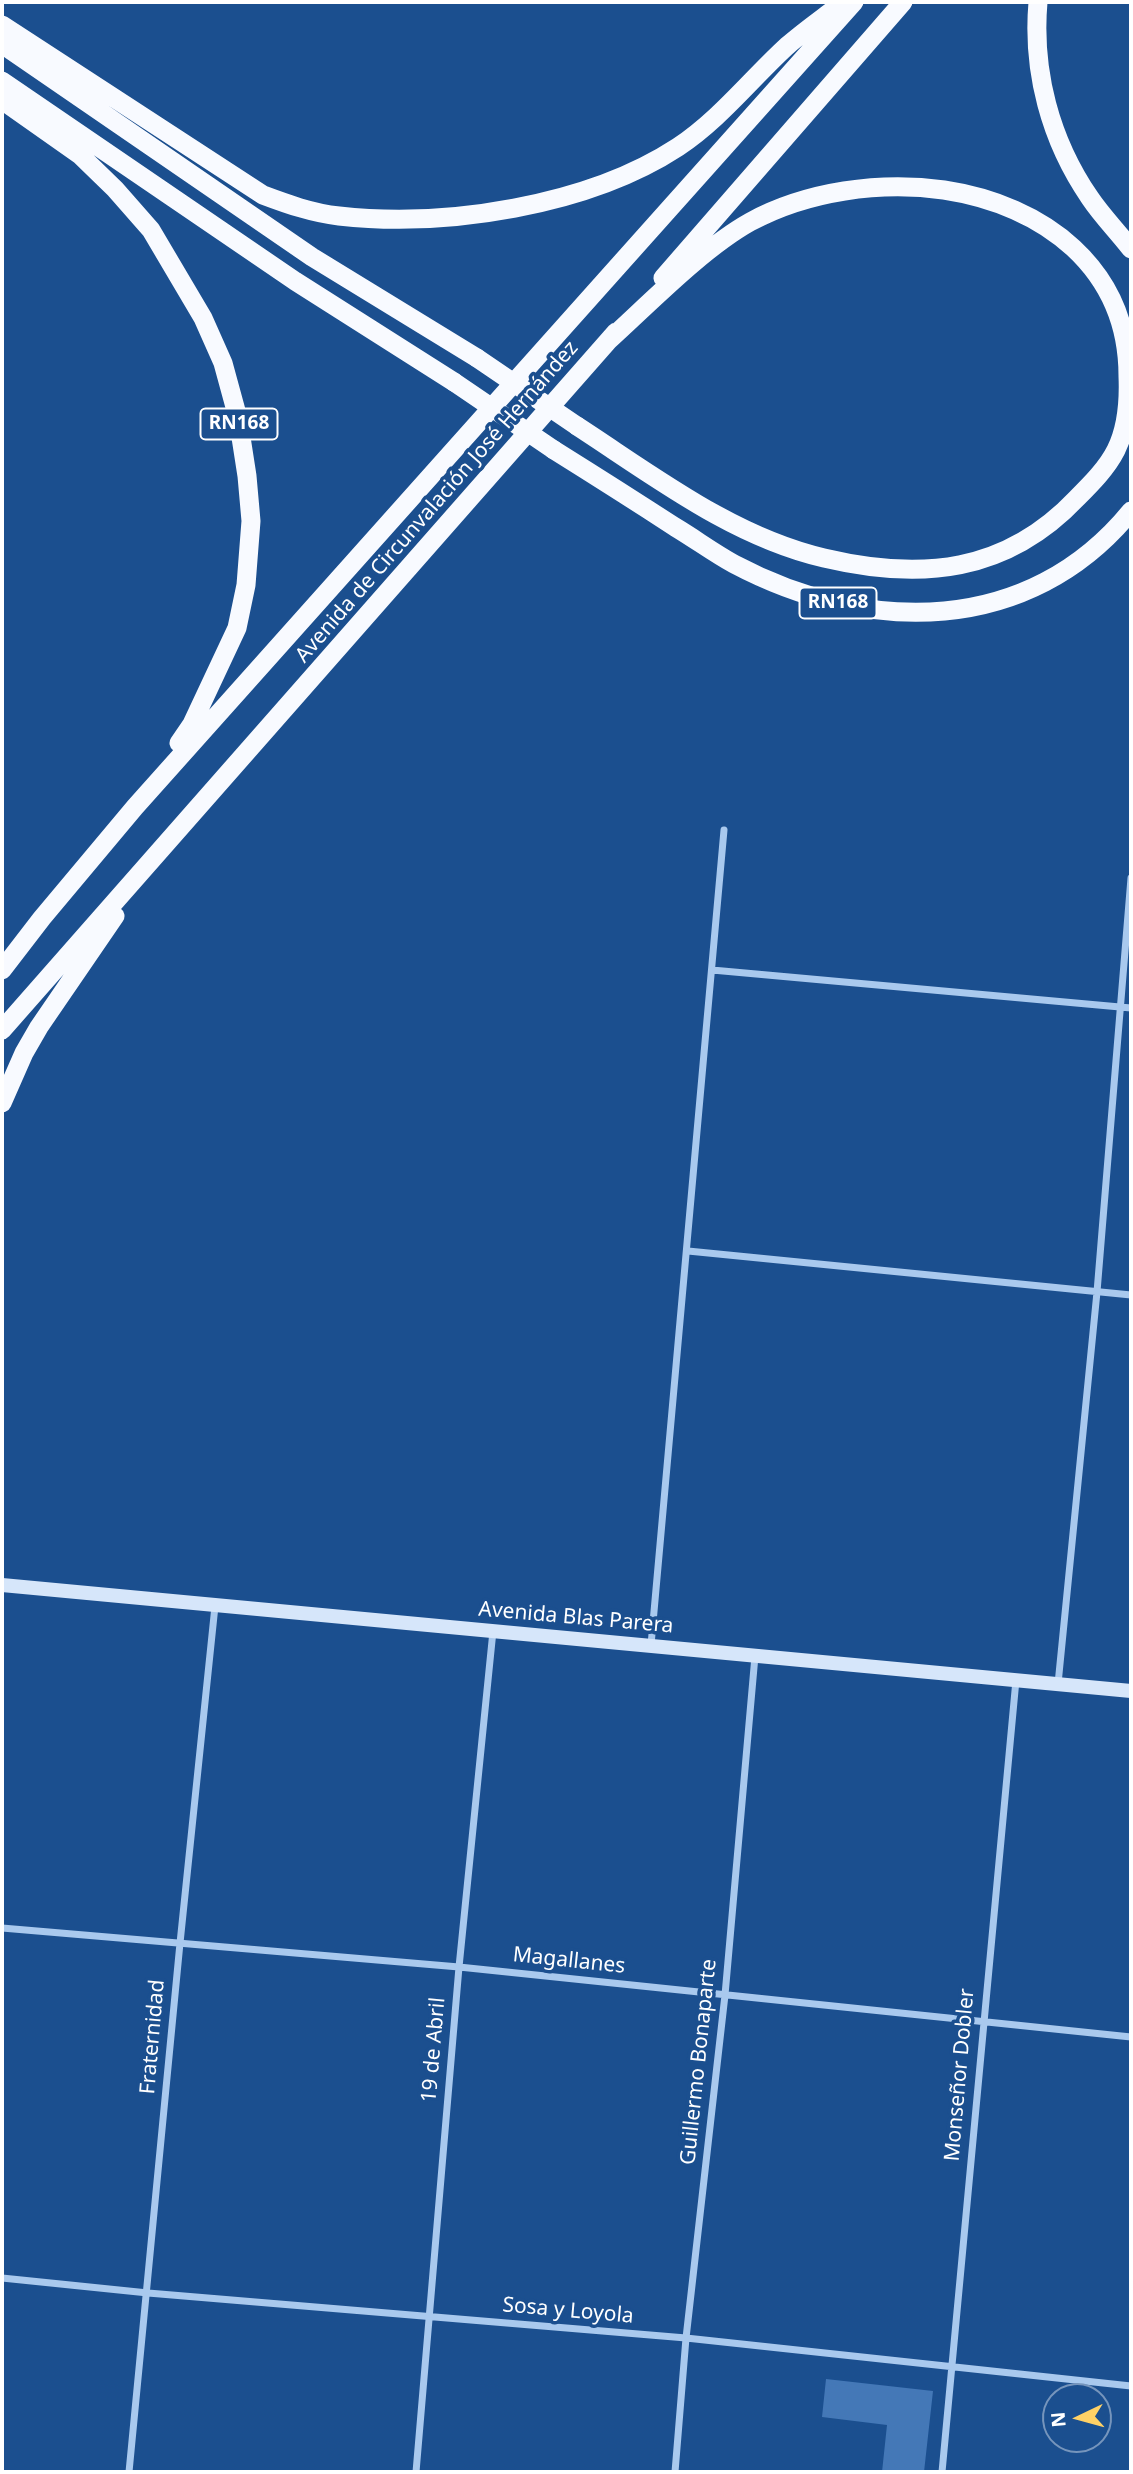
<!DOCTYPE html>
<meta charset="utf-8">
<style>
body{margin:0}
#map{position:relative;width:1133px;height:2474px;overflow:hidden;background:#1b4f8f;font-family:"Noto Sans",sans-serif}
canvas{display:block}
.frame{position:absolute;inset:0;border:4px solid #fff;pointer-events:none}
.north{position:absolute;left:1042px;top:2383px;width:70px;height:70px;box-sizing:border-box;background:#1b4f8f;border:2px solid #7695bc;border-radius:50%;rotate:265deg;font-size:19px;font-weight:700;line-height:28px;text-align:center;color:#fff}
.north::after{content:'';display:block;margin:auto;width:24px;height:32px;background:#ffd166;clip-path:polygon(50% 0,100% 100%,50% 72%,0 100%)}
</style>
<div id="map">
<canvas width="1133" height="2474"></canvas>
<div class="frame"></div>
<div class="north">N</div>
</div>
<script>
const c = document.querySelector('canvas').getContext('2d');
c.lineJoin = 'round';
function fill(path, color) { c.fillStyle = color; c.fill(path, 'evenodd'); }
function trace(path, color, width, dash) { c.strokeStyle = color; c.lineWidth = width; c.lineCap = dash ? 'butt' : 'round'; c.setLineDash(dash || []); c.stroke(path); }
function drawText(font, color, halo, rows, align = 'center') {
  c.font = font + ' "Noto Sans",sans-serif'; c.lineWidth = 7; c.setLineDash([]); c.textBaseline = 'middle'; c.strokeStyle = halo; c.fillStyle = color; for (const [text, x, y, turn = 0] of rows) {
    c.save(); c.translate(x, y); c.rotate((+turn || 0) * Math.PI / 180); c.textAlign = isNaN(turn) ? turn : align; if (halo) c.strokeText(text, 0, 0); c.fillText(text, 0, 0); c.restore();
  }
}
const building = new Path2D(`
 M826,2379L933,2391L924,2472H882L887,2425L822,2417Z`);
const minor = new Path2D(`
 M712,970L1131,1008
 M688,1251L1131,1295
 M651,1645L724,830
 M1058,1684L1097,1292L1131,878
 M2,1928L459,1967L1131,2037
 M2,2278L148,2293L686,2338L1131,2386
 M129,2472L180,1943L215,1606
 M416,2472L459,1967L493,1631
 M675,2472L686,2338L725,1995L755,1656
 M942,2472L1016,1680`);
const secondary = new Path2D(`
 M2,1585L1131,1691`);
const trunk = new Path2D(`
 M1038,2C1032,71 1050,140 1090,198C1102,216 1118,232 1131,249
 M2,25L263,195C287,204 312,213 339,216C445,228 588,206 678,147C720,119 750,80 787,46C803,32 820,20 837,7
 M2,44L312,257L477,358
 M2,81L295,281L454,382
 M2,100L80,155L115,189L151,230L203,318L223,363L238,418L247,476L251,521L246,585L237,628L192,724L179,743
 M663,278L903,2
 M577,426C654,476 733,537 824,558C921,581 1006,573 1077,498C1091,484 1107,468 1116,450C1127,428 1129,400 1128,376C1128,268 1044,205 944,190C880,181 807,191 750,222C702,249 650,303 608,341
 M554,450C594,475 635,501 675,527C695,539 714,553 734,564C868,635 1029,636 1131,511
 M2,970L42,918L135,807L854,2
 M2,1030L616,332
 M2,1103L24,1053L39,1027L115,916`);
const trunkBridge = new Path2D(`
 M477,358L577,426
 M454,382L554,450`);
const shields = [
 [239,424,77],
 [838,603,77]
];
const shieldNames = [
 ["RN168",239,424],
 ["RN168",838,603]
];
const streetNames = [
 ["Avenida de Circunvalación José Hernández",437,502,-49],
 ["Avenida Blas Parera",576,1618,5],
 ["Magallanes",569,1961,6],
 ["Fraternidad",153,2037,-85],
 ["19 de Abril",434,2050,-85],
 ["Guillermo Bonaparte",699,2062,-84],
 ["Monseñor Dobler",960,2075,-85],
 ["Sosa y Loyola",568,2311,5]
];
fill(building, '#4478b7');
trace(minor, '#a9c9ee', 7);
trace(secondary, '#d6e6fa', 14);
trace(trunk, '#f8faff', 19);
trace(trunkBridge, '#f8faff', 19);
for (const [x, y, w] of shields) { const box = new Path2D(); box.roundRect(x - w / 2, y - 15.5, w, 31, 5); c.fillStyle = '#1b4f8f'; c.fill(box); trace(box, '#fff', 2); }
drawText('bold 19px', '#fff', null, shieldNames);
drawText('21px', '#fff', '#1b4f8f', streetNames);
</script>
